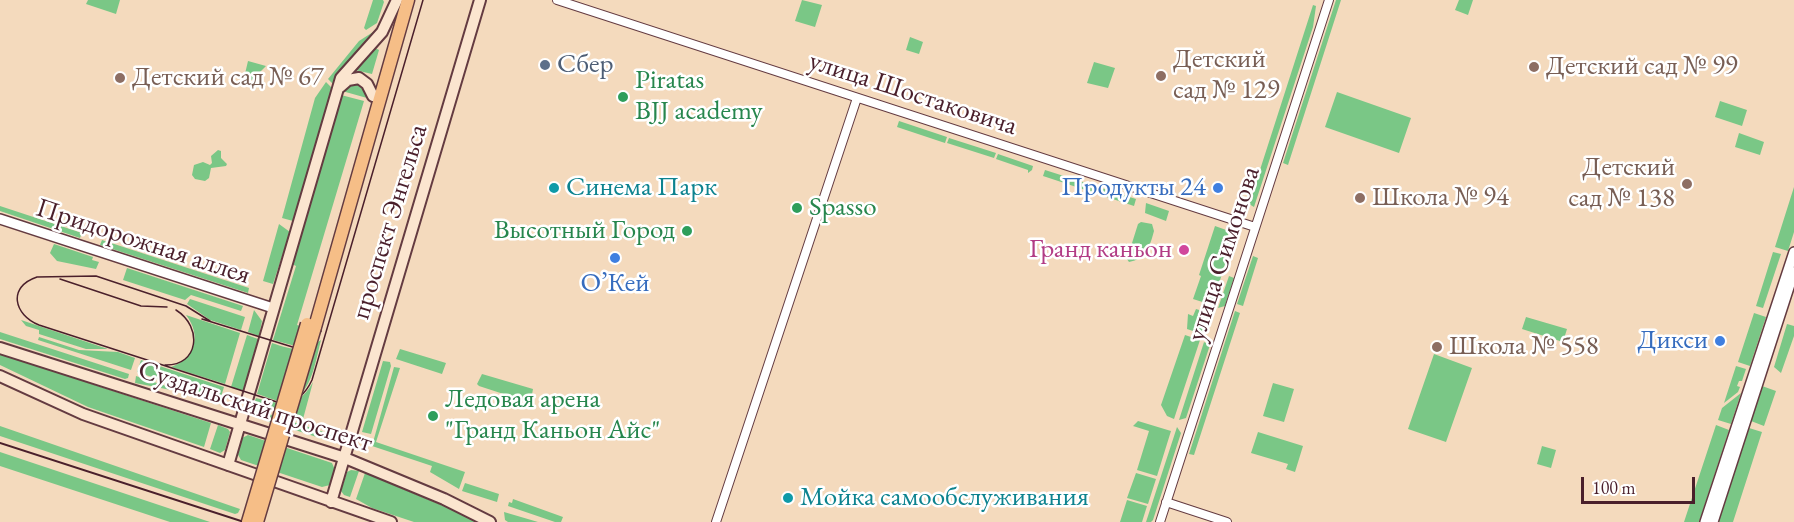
<!DOCTYPE html>
<meta charset="utf-8">
<style>
body{margin:0}
#map{position:relative;width:1794px;height:522px;overflow:hidden;background:#f4dabd;font-family:"EB Garamond",serif}
canvas{display:block}
.scale{position:absolute;left:1581px;top:477px;width:114px;height:27px;box-sizing:border-box;border:3px solid #4a1f2b;border-top:0;padding-left:8px;font-size:18px;line-height:21px;white-space:nowrap;color:#4a1f2b;-webkit-text-stroke:4px #fff;paint-order:stroke}
</style>
<div id="map">
<canvas width="1794" height="522"></canvas>
<div class="scale">100 m</div>
</div>
<script>
const c = document.querySelector('canvas').getContext('2d');
c.lineJoin = 'round';
function fill(path, color) { c.fillStyle = color; c.fill(path, 'evenodd'); }
function trace(path, color, width, dash) { c.strokeStyle = color; c.lineWidth = width; c.lineCap = dash ? 'butt' : 'round'; c.setLineDash(dash || []); c.stroke(path); }
function drawText(font, color, halo, rows, align = 'center') {
  c.font = font + ' "EB Garamond",serif'; c.lineWidth = 5; c.setLineDash([]); c.textBaseline = 'middle'; c.strokeStyle = halo; c.fillStyle = color; for (const [text, x, y, turn = 0] of rows) {
    c.save(); c.translate(x, y); c.rotate((+turn || 0) * Math.PI / 180); c.textAlign = isNaN(turn) ? turn : align; if (halo) c.strokeText(text, 0, 0); c.fillText(text, 0, 0); c.restore();
  }
}
const green = new Path2D(`
 M88,0H120L116,14L86,4Z
 M373,0H383L384,2L377,23L366,30L364,28Z
 M802,0L822,5L815,27L795,21Z
 M1336,0H1341L1288,165L1283,163Z
 M1459,0H1473L1468,15L1455,10Z
 M1313,5L1316,6L1313,27L1254,207L1249,204Z
 M384,25L337,77L333,84L328,79L359,41Z
 M910,37L923,42L919,54L906,50Z
 M375,48L379,50L372,74L355,70Z
 M248,61L266,66L252,80L244,78Z
 M1094,62L1115,68L1108,88L1087,83Z
 M359,81L368,94L367,98L342,91L343,88Z
 M326,82L332,88L293,221L282,218L315,98Z
 M1337,92L1411,118L1399,153L1325,127Z
 M341,95L364,101L297,325L319,332L299,347L273,340L296,266L292,264Z
 M1720,101L1747,110L1742,126L1715,117Z
 M899,121L947,137L945,143L897,127Z
 M1739,133L1764,142L1760,155L1735,147Z
 M949,138L996,153L994,158L947,143Z
 M218,150L221,151V158L227,164L226,166L211,168L209,178L205,181L195,179L192,175L194,165L203,162L210,165L212,163L211,156Z
 M998,154L1033,166L1032,170L1028,173V170L996,159Z
 M1045,170L1136,199L1134,206L1043,176Z
 M1794,187V232L1788,251L1775,247Z
 M1146,203L1169,211L1166,221L1145,213Z
 M0,206L82,233L80,238L0,211Z
 M1141,222L1152,224L1154,231C1150,246 1146,259 1129,262L1127,259L1138,224Z
 M279,224L290,232L273,284L263,281Z
 M1215,226L1229,231L1228,235L1234,237L1212,305L1193,299L1201,276L1199,275Z
 M102,240L249,288L248,293L100,245Z
 M54,244L93,257L92,260L99,262L96,269L57,261L50,253Z
 M1773,252L1781,254L1763,308L1756,306Z
 M1253,256L1258,258L1243,306L1237,304Z
 M127,268L243,306L241,311L191,295L185,300L123,280Z
 M1229,276L1234,278L1225,306L1218,308Z
 M190,299L245,317L241,330L210,320L187,304Z
 M1196,309L1209,313L1202,334L1187,329L1188,314L1193,316Z
 M254,310L262,321L259,336L248,332Z
 M1235,311L1240,313L1194,455L1189,454Z
 M1754,313L1766,317L1750,366L1738,362Z
 M186,315L240,333L225,384L171,367C195,359 202,335 186,315Z
 M1526,317L1567,329L1563,342L1522,329Z
 M21,320L108,349H86L39,334V330L26,326Z
 M1787,324L1794,326V336L1781,373L1774,367Z
 M0,332L129,374L128,378L125,379L0,339Z
 M247,335L258,339L243,391L231,387Z
 M1185,335L1200,340L1174,419L1167,416L1161,405Z
 M39,337L79,350L118,352L135,358L131,370L38,340Z
 M321,340C315,362 311,404 280,401C272,400 264,396 257,394L272,343C293,350 302,353 321,340Z
 M1204,342L1210,345L1186,418L1179,420Z
 M400,349L446,363L442,374L396,359Z
 M0,354L211,423L204,447L88,407L0,365Z
 M1434,354L1472,368L1446,442L1408,429Z
 M141,360L224,387L220,400L137,372Z
 M383,361L390,362L391,366L371,434L362,432Z
 M1736,366L1746,369L1742,381H1739L1737,386L1740,387L1738,392L1724,403Z
 M394,367L400,368L376,442L465,472L459,489L430,472L432,466L372,446Z
 M482,374L533,389L531,400L528,402L479,386L477,384Z
 M136,376L169,387L171,390L135,383Z
 M313,382L303,419L254,403L256,398C282,405 298,409 313,382Z
 M1273,383L1294,389L1284,422L1263,416Z
 M1762,386L1776,391L1764,426L1751,421Z
 M1741,393L1731,424L1718,420L1722,408Z
 M251,408L342,438L332,442L258,418Z
 M1138,421L1171,431L1157,476L1137,470L1149,431L1133,426Z
 M218,425L228,429L230,432L225,450L220,453L210,449Z
 M1716,425L1729,430L1699,522H1684Z
 M0,426L240,509L238,513L235,514L0,436Z
 M1177,427L1181,433L1153,520L1151,522H1146Z
 M1749,428L1762,432L1733,522H1718Z
 M1258,432L1303,446L1295,472L1286,469L1288,464L1251,453Z
 M248,435L332,463L335,470L330,485L322,487L241,460L237,453L242,438Z
 M1542,446L1556,450L1551,468L1537,464Z
 M0,452L210,522H170L0,466Z
 M351,470L359,471L350,497L344,495L341,491L347,472Z
 M365,473L453,510L476,522H414L372,508L356,499Z
 M1136,473L1156,479L1148,504L1127,498Z
 M465,483L499,494L497,502L462,491Z
 M513,499L563,517L561,522H555L508,506L509,502L512,503Z
 M1127,500L1147,506L1142,522H1120Z
 M504,512L538,522H508L505,520Z`);
const minor = new Path2D(`
 M557,0L1255,227
 M1166,502L1227,522
 M716,522L857,98
 M1160,522L1329,0`);
const tertiary = new Path2D(`
 M0,219L273,308
 M1705,522L1794,252
 M1713,522L1794,272`);
const secondary = new Path2D(`
 M340,87L348,80L359,78L367,84L373,96
 M0,348L345,458L444,499L490,522
 M0,376L83,414L391,522
 M228,465L341,78L382,32L397,0
 M331,502L480,0`);
const primary = new Path2D(`
 M315,327L408,0`);
const tram = new Path2D(`
 M60,279L141,306L167,307
 M202,319L299,349L312,345L321,331
 M210,321L186,306L96,276L37,277C7,287 14,315 39,325L277,402C294,405 305,395 312,380L423,0
 M165,365C199,366 203,327 176,310`);
const rail = new Path2D(`
 M0,443L244,522`);
const primaryBridge = new Path2D(`
 M248,522L307,324
 M257,522L315,327`);
const markers = [
 [545,65,6,"#5c6f8a"],
 [1534,67,6,"#8d6e63"],
 [1161,76,6,"#8d6e63"],
 [120,78,6,"#8d6e63"],
 [623,97,6,"#2e9e5b"],
 [1687,184,6,"#8d6e63"],
 [554,188,6,"#0f9aa8"],
 [1218,188,6,"#3f7fe0"],
 [1360,198,6,"#8d6e63"],
 [797,208,6,"#2e9e5b"],
 [687,231,6,"#2e9e5b"],
 [1184,250,6,"#d1479c"],
 [615,258,6,"#3f7fe0"],
 [1720,341,6,"#3f7fe0"],
 [1437,347,6,"#8d6e63"],
 [433,416,6,"#2e9e5b"],
 [788,498,6,"#0f9aa8"]
];
const educationNames = [
 ["Детский",1173,60],
 ["сад № 129",1173,91],
 ["Детский сад № 99",1546,67],
 ["Детский сад № 67",132,78],
 ["Детский",1675,168,"right"],
 ["сад № 138",1675,199,"right"],
 ["Школа № 94",1372,198],
 ["Школа № 558",1449,347]
];
const serviceNames = [
 ["Сбер",557,65]
];
const leisureNames = [
 ["Piratas",635,81],
 ["BJJ academy",635,112],
 ["Spasso",809,208],
 ["Высотный Город",675,231,"right"],
 ["Ледовая арена",445,400],
 ["\"Гранд Каньон Айс\"",445,431]
];
const streetNames = [
 ["улица Шостаковича",913,94,18],
 ["проспект Энгельса",390,222,-73],
 ["Придорожная аллея",143,242,18],
 ["улица Симонова",1224,254,-72],
 ["Суздальский проспект",255,407,18]
];
const cultureNames = [
 ["Синема Парк",566,188],
 ["Мойка самообслуживания",800,498]
];
const shopNames = [
 ["Продукты 24",1206,188],
 ["О’Кей",615,284,"center"],
 ["Дикси",1708,341]
];
const hotelNames = [
 ["Гранд каньон",1172,250]
];
fill(green, '#7ac786');
trace(minor, '#643b41', 10);
trace(tertiary, '#643b41', 12);
trace(secondary, '#643b41', 14);
trace(primary, '#643b41', 15);
trace(minor, '#fff', 8);
trace(tertiary, '#fff', 9);
trace(secondary, '#fbe5cf', 10);
trace(primary, '#f6be87', 12);
trace(tram, '#4a1f2b', 1.5);
trace(rail, '#4a1f2b', 2);
trace(primaryBridge, '#643b41', 15, []);
trace(primaryBridge, '#f6be87', 12);
for (const [x, y, r, color] of markers) { const dot = new Path2D(); dot.arc(x, y, r, 0, 2 * Math.PI); c.fillStyle = color; c.fill(dot); trace(dot, '#fff', 2); }
drawText('27px', '#785e54', '#fff', educationNames, 'left');
drawText('27px', '#4e5e75', '#fff', serviceNames, 'left');
drawText('27px', '#27864d', '#fff', leisureNames, 'left');
drawText('27px', '#4a1f2b', '#fff', streetNames);
drawText('27px', '#0d838f', '#fff', cultureNames, 'left');
drawText('27px', '#366cbe', '#fff', shopNames, 'right');
drawText('27px', '#b23c85', '#fff', hotelNames, 'right');
</script>
